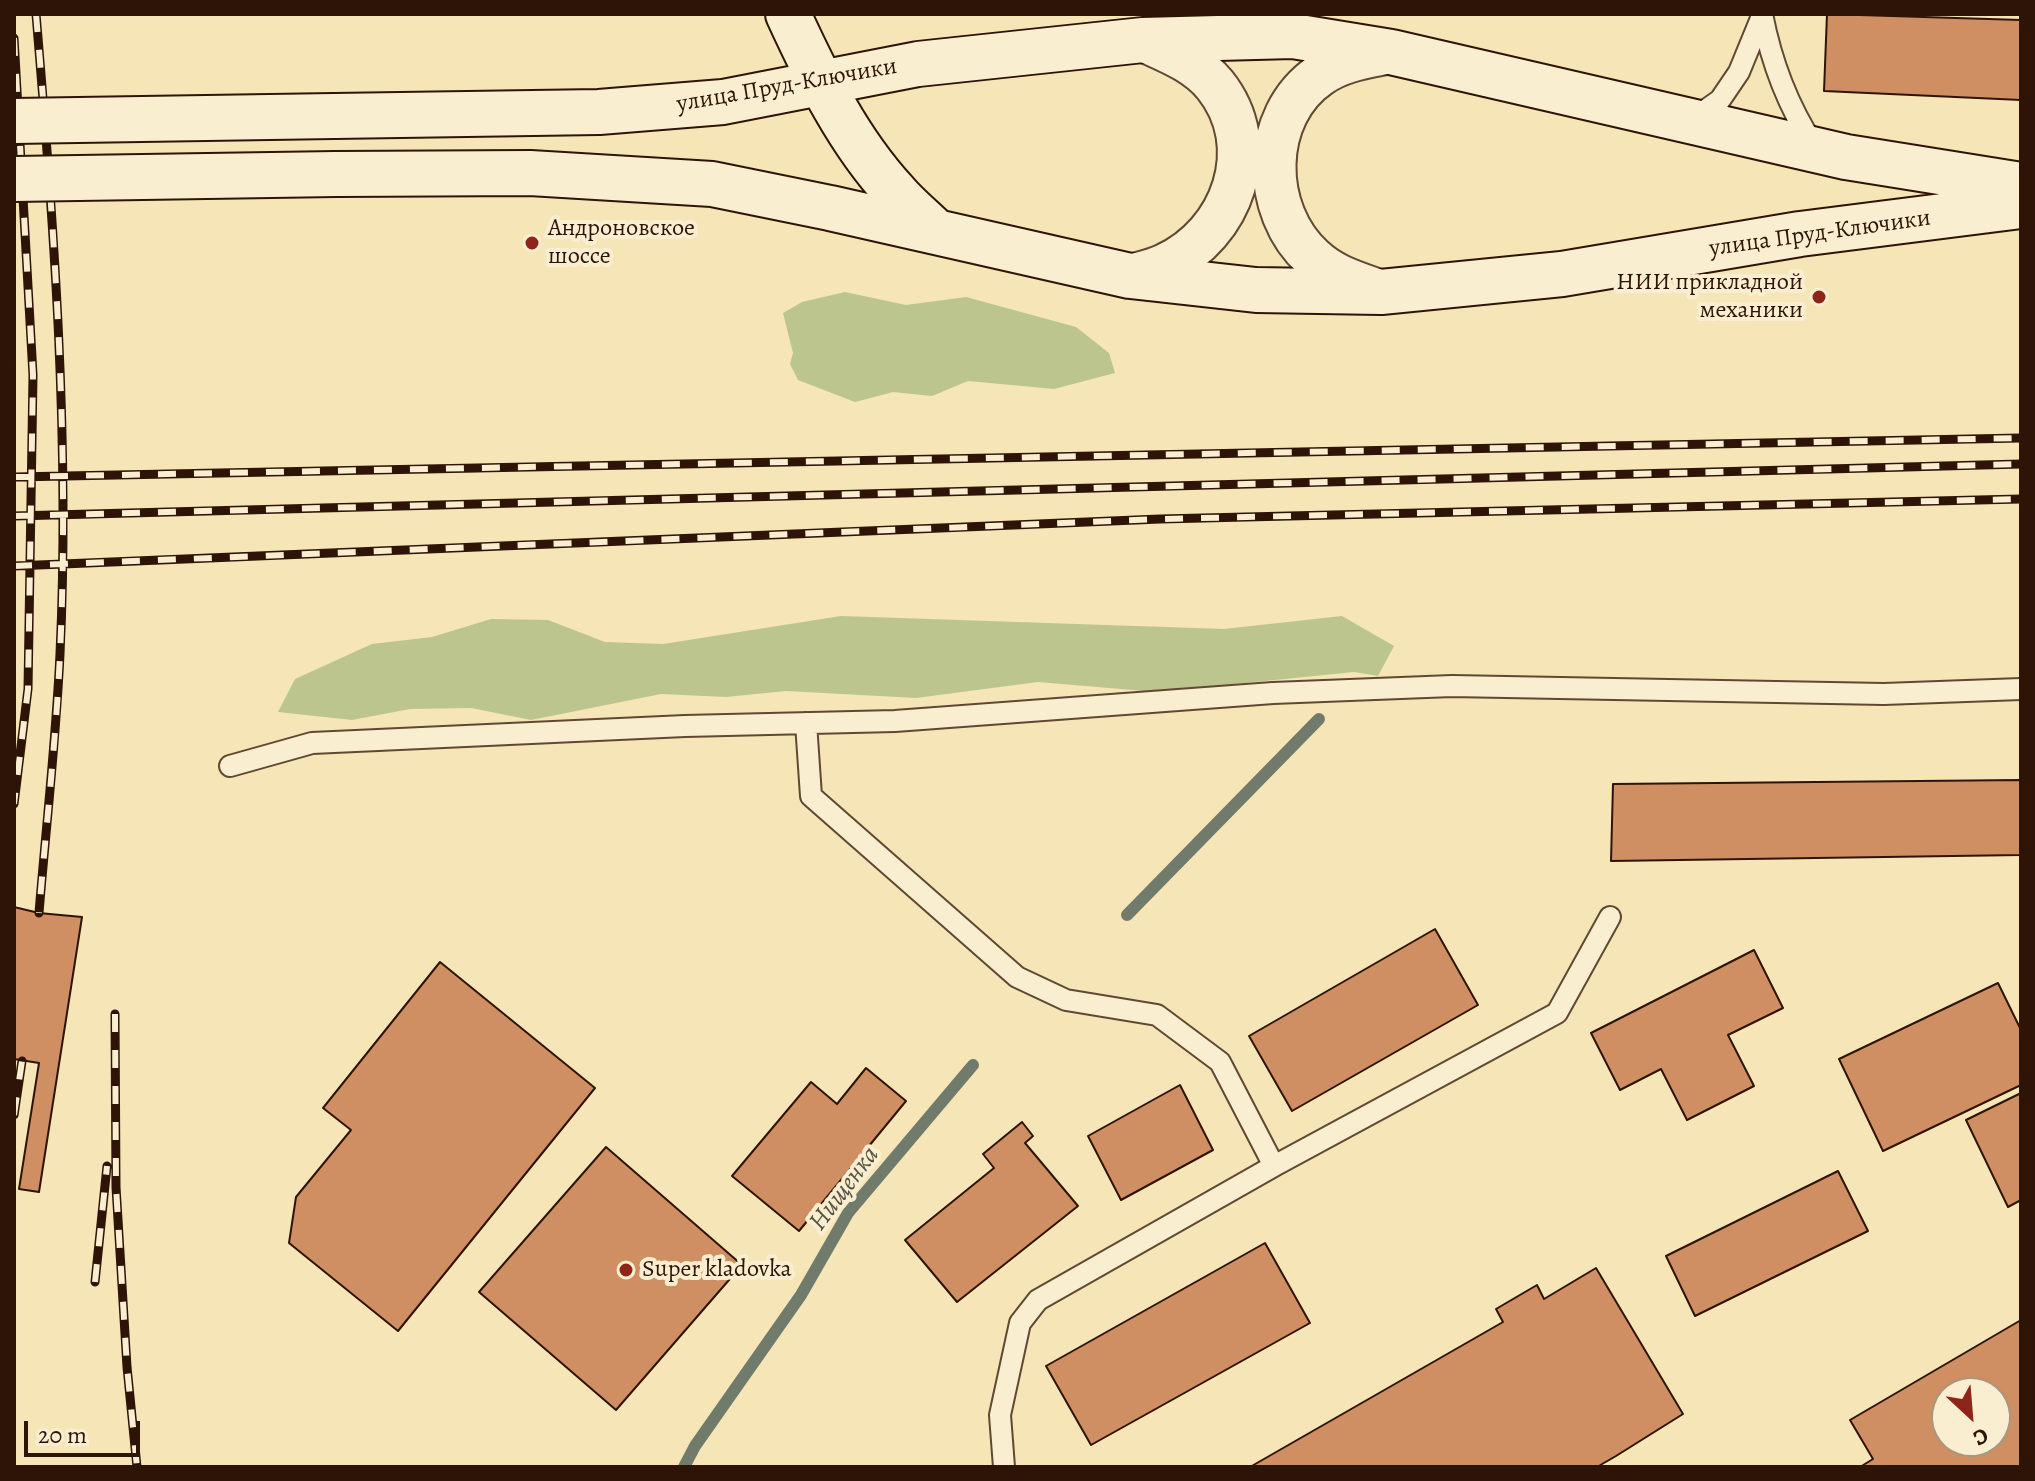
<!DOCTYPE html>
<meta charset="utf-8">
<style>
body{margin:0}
#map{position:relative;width:2035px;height:1481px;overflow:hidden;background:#f6e5b6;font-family:Alegreya,serif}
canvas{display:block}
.frame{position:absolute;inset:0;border:16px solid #2e1406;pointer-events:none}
.north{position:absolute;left:1931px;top:1377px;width:80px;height:80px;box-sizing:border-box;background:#f9eed0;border:2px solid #a8977f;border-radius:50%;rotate:154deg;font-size:22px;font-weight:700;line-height:32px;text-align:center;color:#2e1406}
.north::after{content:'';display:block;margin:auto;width:28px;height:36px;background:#8f2418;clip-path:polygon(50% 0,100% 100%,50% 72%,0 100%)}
.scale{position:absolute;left:24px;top:1421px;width:116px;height:36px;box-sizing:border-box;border:4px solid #2e1406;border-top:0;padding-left:10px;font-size:24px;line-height:28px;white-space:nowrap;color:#2e1406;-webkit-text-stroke:6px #f9eed0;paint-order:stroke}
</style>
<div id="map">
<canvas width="2035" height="1481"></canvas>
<div class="frame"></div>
<div class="north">С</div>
<div class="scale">20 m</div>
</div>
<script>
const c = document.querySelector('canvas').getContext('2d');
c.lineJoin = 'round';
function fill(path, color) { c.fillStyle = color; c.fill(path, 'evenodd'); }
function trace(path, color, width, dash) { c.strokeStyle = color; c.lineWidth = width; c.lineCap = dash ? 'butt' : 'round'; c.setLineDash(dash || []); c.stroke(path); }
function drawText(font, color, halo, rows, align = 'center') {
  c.font = font + ' Alegreya,serif'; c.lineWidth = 8; c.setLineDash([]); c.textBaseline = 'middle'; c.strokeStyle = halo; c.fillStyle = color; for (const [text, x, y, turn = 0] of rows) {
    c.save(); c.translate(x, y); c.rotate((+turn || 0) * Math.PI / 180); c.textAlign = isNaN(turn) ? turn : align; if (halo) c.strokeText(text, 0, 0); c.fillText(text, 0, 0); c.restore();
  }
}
const green = new Path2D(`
 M845,292L906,305L966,297L1076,327L1109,353L1115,373L1054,389L968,381L932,396L893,392L855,402L798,380L790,364L793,353L783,313L802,302Z
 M841,616L1224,629L1342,616L1394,646L1378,676L1354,672L1156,692L1038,682L916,698L786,691L726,697L661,694L531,720L471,708L410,709L352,720L278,712L295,679L372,644L432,637L491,619L548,620L605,642L663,644Z`);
const stream = new Path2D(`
 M1127,915L1319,719
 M684,1467L695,1446L801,1295L848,1213L973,1065`);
const building = new Path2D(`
 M1827,14L2021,20V100L1824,91Z
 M2021,780V855L1611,861L1613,784Z
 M14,907L39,913L82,917L39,1192L19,1189L39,1063L14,1059Z
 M1435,929L1478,1005L1292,1111L1249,1036Z
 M1754,950L1783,1008L1728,1035L1754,1086L1687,1120L1661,1069L1620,1090L1591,1033Z
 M440,962L595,1088L398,1331L289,1243L296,1197L351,1130L323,1108Z
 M1998,983L2021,1030V1085L1883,1151L1839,1059Z
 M866,1068L906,1101L799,1231L732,1176L811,1082L837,1104Z
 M1180,1085L1213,1150L1121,1200L1088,1136Z
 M2021,1093V1200L2008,1207L1966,1120Z
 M1022,1122L1033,1136L1025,1143L1078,1206L957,1302L905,1240L994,1168L983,1154Z
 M606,1147L742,1265L616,1410L479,1292Z
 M1838,1171L1868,1231L1695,1316L1666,1256Z
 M1265,1243L1310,1323L1091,1445L1046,1366Z
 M1596,1268L1683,1414L1616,1456L1597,1467H1250L1503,1322L1496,1309L1537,1285L1544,1299Z
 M2021,1320V1467H1860L1873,1459L1850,1420ZM1947,1393H1995V1441H1947Z`);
const lane = new Path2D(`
 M1762,14C1771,61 1788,106 1814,146
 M1693,119L1720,100L1739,72L1762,16
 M806,723L811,796L1017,977L1066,1000L1157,1015L1220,1062L1274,1166L1038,1300L1020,1323L1000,1415L1004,1467
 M230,766L312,743L685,726L895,721L1273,693L1452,686L1884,694L2021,689
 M1274,1166L1557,1013L1610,917`);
const street = new Path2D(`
 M1130,276C1141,273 1155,270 1165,265C1233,234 1264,146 1215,85C1196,62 1169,52 1143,40
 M1379,291C1354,282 1332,276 1313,258C1261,211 1260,116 1320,75C1341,60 1367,57 1391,52`);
const secondary = new Path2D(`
 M788,14C817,77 848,141 896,193C908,207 923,219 936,232
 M334,116L599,112L723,102L918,64L1143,40L1293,36L1391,52L1846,157L2021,185
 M336,174L530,173L712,184L830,208L1130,276L1256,290L1381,292L1562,274L1800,234L2021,206`);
const rail = new Path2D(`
 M36,14C54,226 70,441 60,654C56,740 46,827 39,913
 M14,38L33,375L28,689L14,804
 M14,477L2021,438
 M14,516L2021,464
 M14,566L1160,519L2021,499
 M115,1014L116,1187L127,1367L137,1467
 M14,1115L22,1061
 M95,1282L107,1166`);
const secondaryBridge = new Path2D(`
 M14,121L334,116
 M14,179L336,174`);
const markers = [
 [532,243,8,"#8f2418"],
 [1819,297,8,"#8f2418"],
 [626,1270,8,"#8f2418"]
];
const streetNames = [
 ["улица Пруд-Ключики",787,86,-10],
 ["улица Пруд-Ключики",1820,234,-8]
];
const poiNames = [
 ["Андроновское",548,229],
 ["шоссе",548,257],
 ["НИИ прикладной",1803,283,"right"],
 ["механики",1803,311,"right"],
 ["Super kladovka",642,1270]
];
const waterNames = [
 ["Нищенка",845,1189,-53]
];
fill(green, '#bcc58e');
trace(stream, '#717b6c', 12);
fill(building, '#d08e63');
trace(building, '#2e1406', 2);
trace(lane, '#604832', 24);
trace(street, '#604832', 46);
trace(secondary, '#2e1406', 48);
trace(lane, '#f9eed0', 20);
trace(street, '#f9eed0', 42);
trace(secondary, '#f9eed0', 44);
trace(rail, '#2e1406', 9);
trace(rail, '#f9eed0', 6, [18]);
trace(secondaryBridge, '#2e1406', 48, []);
trace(secondaryBridge, '#f9eed0', 44);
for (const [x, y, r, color] of markers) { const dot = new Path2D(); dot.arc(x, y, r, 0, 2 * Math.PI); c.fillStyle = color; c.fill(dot); trace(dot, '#f9eed0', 3); }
drawText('24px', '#2e1406', '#f9eed0', streetNames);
drawText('24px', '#2e1406', '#f9eed0', poiNames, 'left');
drawText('italic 26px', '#555042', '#f9eed0', waterNames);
</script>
